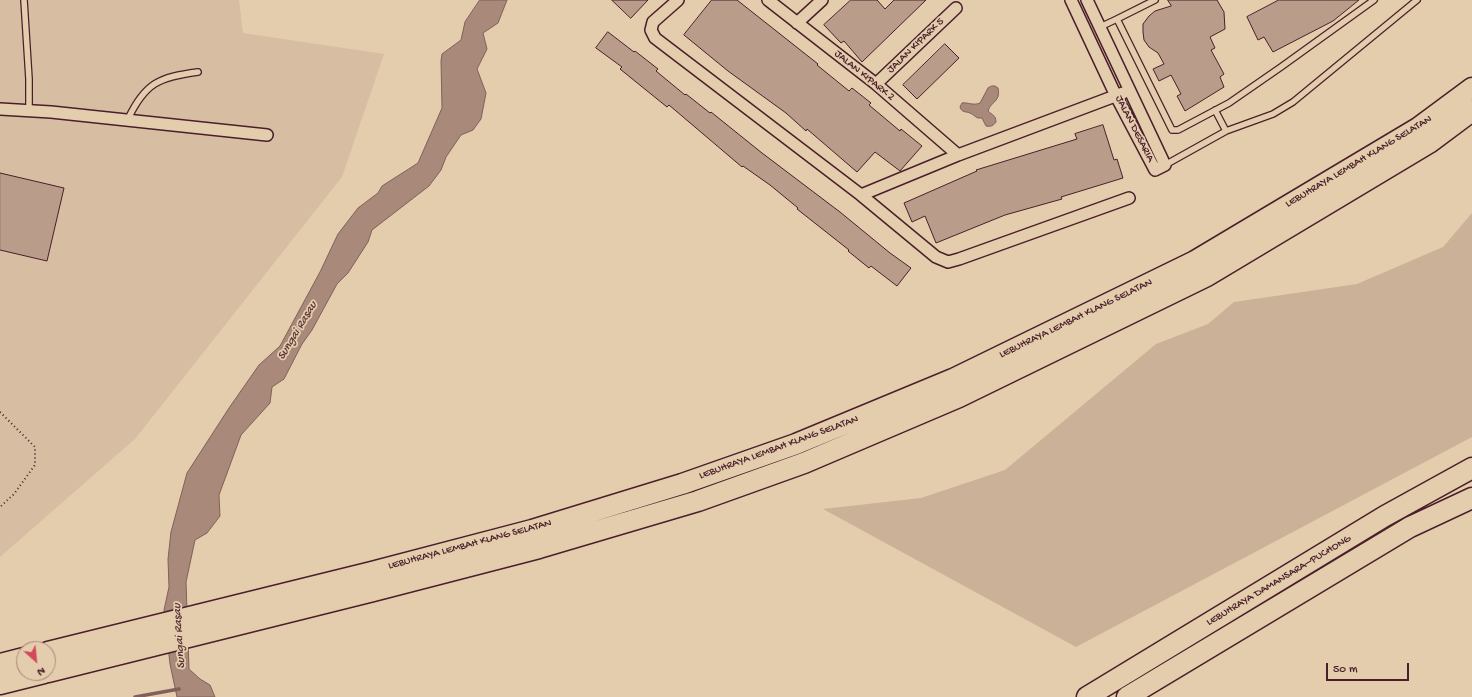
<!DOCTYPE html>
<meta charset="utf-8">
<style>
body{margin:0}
#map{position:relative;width:1472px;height:697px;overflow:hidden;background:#e4cdad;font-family:"Gochi Hand",sans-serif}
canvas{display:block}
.north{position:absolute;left:16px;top:641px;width:40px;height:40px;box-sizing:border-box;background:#e4cdad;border:1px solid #a68779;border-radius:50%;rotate:153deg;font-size:11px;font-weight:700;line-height:16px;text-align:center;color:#4a1f2b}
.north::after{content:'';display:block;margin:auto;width:14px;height:18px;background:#d1495b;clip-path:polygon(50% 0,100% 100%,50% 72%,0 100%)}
.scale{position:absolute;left:1326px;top:663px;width:83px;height:18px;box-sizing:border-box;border:2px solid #4a1f2b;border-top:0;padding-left:5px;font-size:12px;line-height:14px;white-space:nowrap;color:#4a1f2b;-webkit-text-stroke:3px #e4cdad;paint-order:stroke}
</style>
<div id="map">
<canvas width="1472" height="697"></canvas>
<div class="north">N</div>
<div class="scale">50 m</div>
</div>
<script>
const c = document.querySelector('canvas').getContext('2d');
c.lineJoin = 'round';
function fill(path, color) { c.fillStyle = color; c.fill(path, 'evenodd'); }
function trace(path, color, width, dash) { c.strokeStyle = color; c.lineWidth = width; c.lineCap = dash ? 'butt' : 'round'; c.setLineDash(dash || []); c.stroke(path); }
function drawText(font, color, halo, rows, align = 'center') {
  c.font = font + ' "Gochi Hand",sans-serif'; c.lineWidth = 3.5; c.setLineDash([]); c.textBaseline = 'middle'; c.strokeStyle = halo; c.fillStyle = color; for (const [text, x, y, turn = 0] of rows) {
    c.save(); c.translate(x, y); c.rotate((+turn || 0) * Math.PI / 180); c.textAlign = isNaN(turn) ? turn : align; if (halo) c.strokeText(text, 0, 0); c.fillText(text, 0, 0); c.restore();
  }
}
const built = new Path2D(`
 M0,0H239L243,33L384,54L342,177L135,439L0,557Z`);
const green = new Path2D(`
 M1472,213V437L1076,647L823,509L921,498L1005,470L1156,344L1208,324L1234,302L1357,284L1443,247Z`);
const water = new Path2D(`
 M480,0H507L498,23L483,33L487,49L477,69L486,93L481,119L473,130L461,135L446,157L441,170L429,186L372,230L368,242L348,273L337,284L312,330L302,344L284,379L272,387L270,403L241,435L219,495L220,516L207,533L195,540L186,582L189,669L200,679L210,685L215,697H177L170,664L164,610L169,587L168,559L171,532L187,473L229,408L259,365L280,346L320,272L338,234L358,208L378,193L382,186L418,163L442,108L441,61L442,54L461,40L465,22Z
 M992,86H995L998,88C1001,102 991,101 988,111C992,115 996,115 996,122C993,126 991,127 986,126L982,118H978C975,117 973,114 970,113C965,111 962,113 960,107L962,103C968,102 973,106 980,103L988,88Z`);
const stream = new Path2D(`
 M135,697L179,689`);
const building = new Path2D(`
 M612,0H648L631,18Z
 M712,0H737L818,64L817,65L849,91L852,88L871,103L869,105L900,131L901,129L922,146L900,171L875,152L857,172L807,129L806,131L786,113L728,71L684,35Z
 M851,0H877L885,9L894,0H926L862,62L844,41L841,43L824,25Z
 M1168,0H1217L1224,12L1225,29L1210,37L1215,48L1211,50L1224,74L1220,77L1224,87L1185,111L1177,96L1181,94L1171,75L1159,81L1153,69L1164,64L1158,53L1149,47L1144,40L1143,32V24L1149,16L1155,11L1171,6Z
 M1279,0H1359L1333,21L1273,52L1264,37L1258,40L1247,17Z
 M608,32L634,52L635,51L658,69L656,71L685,95L686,94L710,113L711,112L762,153L840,212L890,253L911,268L897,286L871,266L869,268L848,251L849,250L797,209L798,208L770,185L743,166L742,167L669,105L667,107L620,69L622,67L596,48Z
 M945,44L959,58L917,99L903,85Z
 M1103,125L1114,160L1117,159L1123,178L1061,197L1062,199L1005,215L936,243L925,216L912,222L904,203L977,171L976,170L1077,139L1075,134Z
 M0,173L64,188L47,261L0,250Z`);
const path = new Path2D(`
 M0,412L35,447V465L14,494L0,507`);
const service = new Path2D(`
 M24,0L29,79V111
 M1155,0L1117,19L1172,130H1178L1229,103L1281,67L1374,0
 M1100,27L1117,19
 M128,119C145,83 159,77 198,72
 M1226,131L1273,114L1293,102L1417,0
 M1165,165L1226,131L1215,110`);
const minor = new Path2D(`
 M678,0L653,22L651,30L655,38L861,195L936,257L948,262L959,259L1129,198
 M768,0L876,84L958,155
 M1071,0L1116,96L1155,170L1165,165L1087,0
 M797,23L822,0
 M876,84L956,8
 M0,109L51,112L267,135
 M861,195L958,155L1123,93`);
const motorway = new Path2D(`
 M48,652L372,572L532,530L682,484L796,444L953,379L1195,261L1418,128L1472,88
 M0,664L24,658
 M48,672L373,591L539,548L698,501L804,463L959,397L1207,276L1429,143L1472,111
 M0,684L44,673
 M1087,697L1385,516L1472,468
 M1127,697L1410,527L1472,498`);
const streetNames = [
 ["JALAN KIPARK 5",916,46,-44],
 ["JALAN KIPARK 2",864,76,39],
 ["JALAN DESARIA",1134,129,63],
 ["LEBUHRAYA LEMBAH KLANG SELATAN",1359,162,-31],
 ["LEBUHRAYA LEMBAH KLANG SELATAN",1076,319,-26],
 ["LEBUHRAYA LEMBAH KLANG SELATAN",779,448,-20],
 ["LEBUHRAYA LEMBAH KLANG SELATAN",470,545,-15],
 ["LEBUHRAYA DAMANSARA–PUCHONG",1279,581,-31]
];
const waterNames = [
 ["Sungai Rasau",298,331,-59],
 ["Sungai Rasau",180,636,-94]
];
fill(built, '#d7bea2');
fill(green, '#cbb198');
fill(water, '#a8897a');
trace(water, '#825f5a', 1);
trace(stream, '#825f5a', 3.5);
fill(building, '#b99c89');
trace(building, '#4a1f2b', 1);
trace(service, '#4a1f2b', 8);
trace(minor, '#4a1f2b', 14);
trace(motorway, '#4a1f2b', 23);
trace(path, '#4a1f2b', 2, [1, 3]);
trace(service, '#e4cdad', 5.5);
trace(minor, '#e4cdad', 11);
trace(motorway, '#e4cdad', 20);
drawText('11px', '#4a1f2b', '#e4cdad', streetNames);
drawText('italic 12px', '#5d343b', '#e4cdad', waterNames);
</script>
